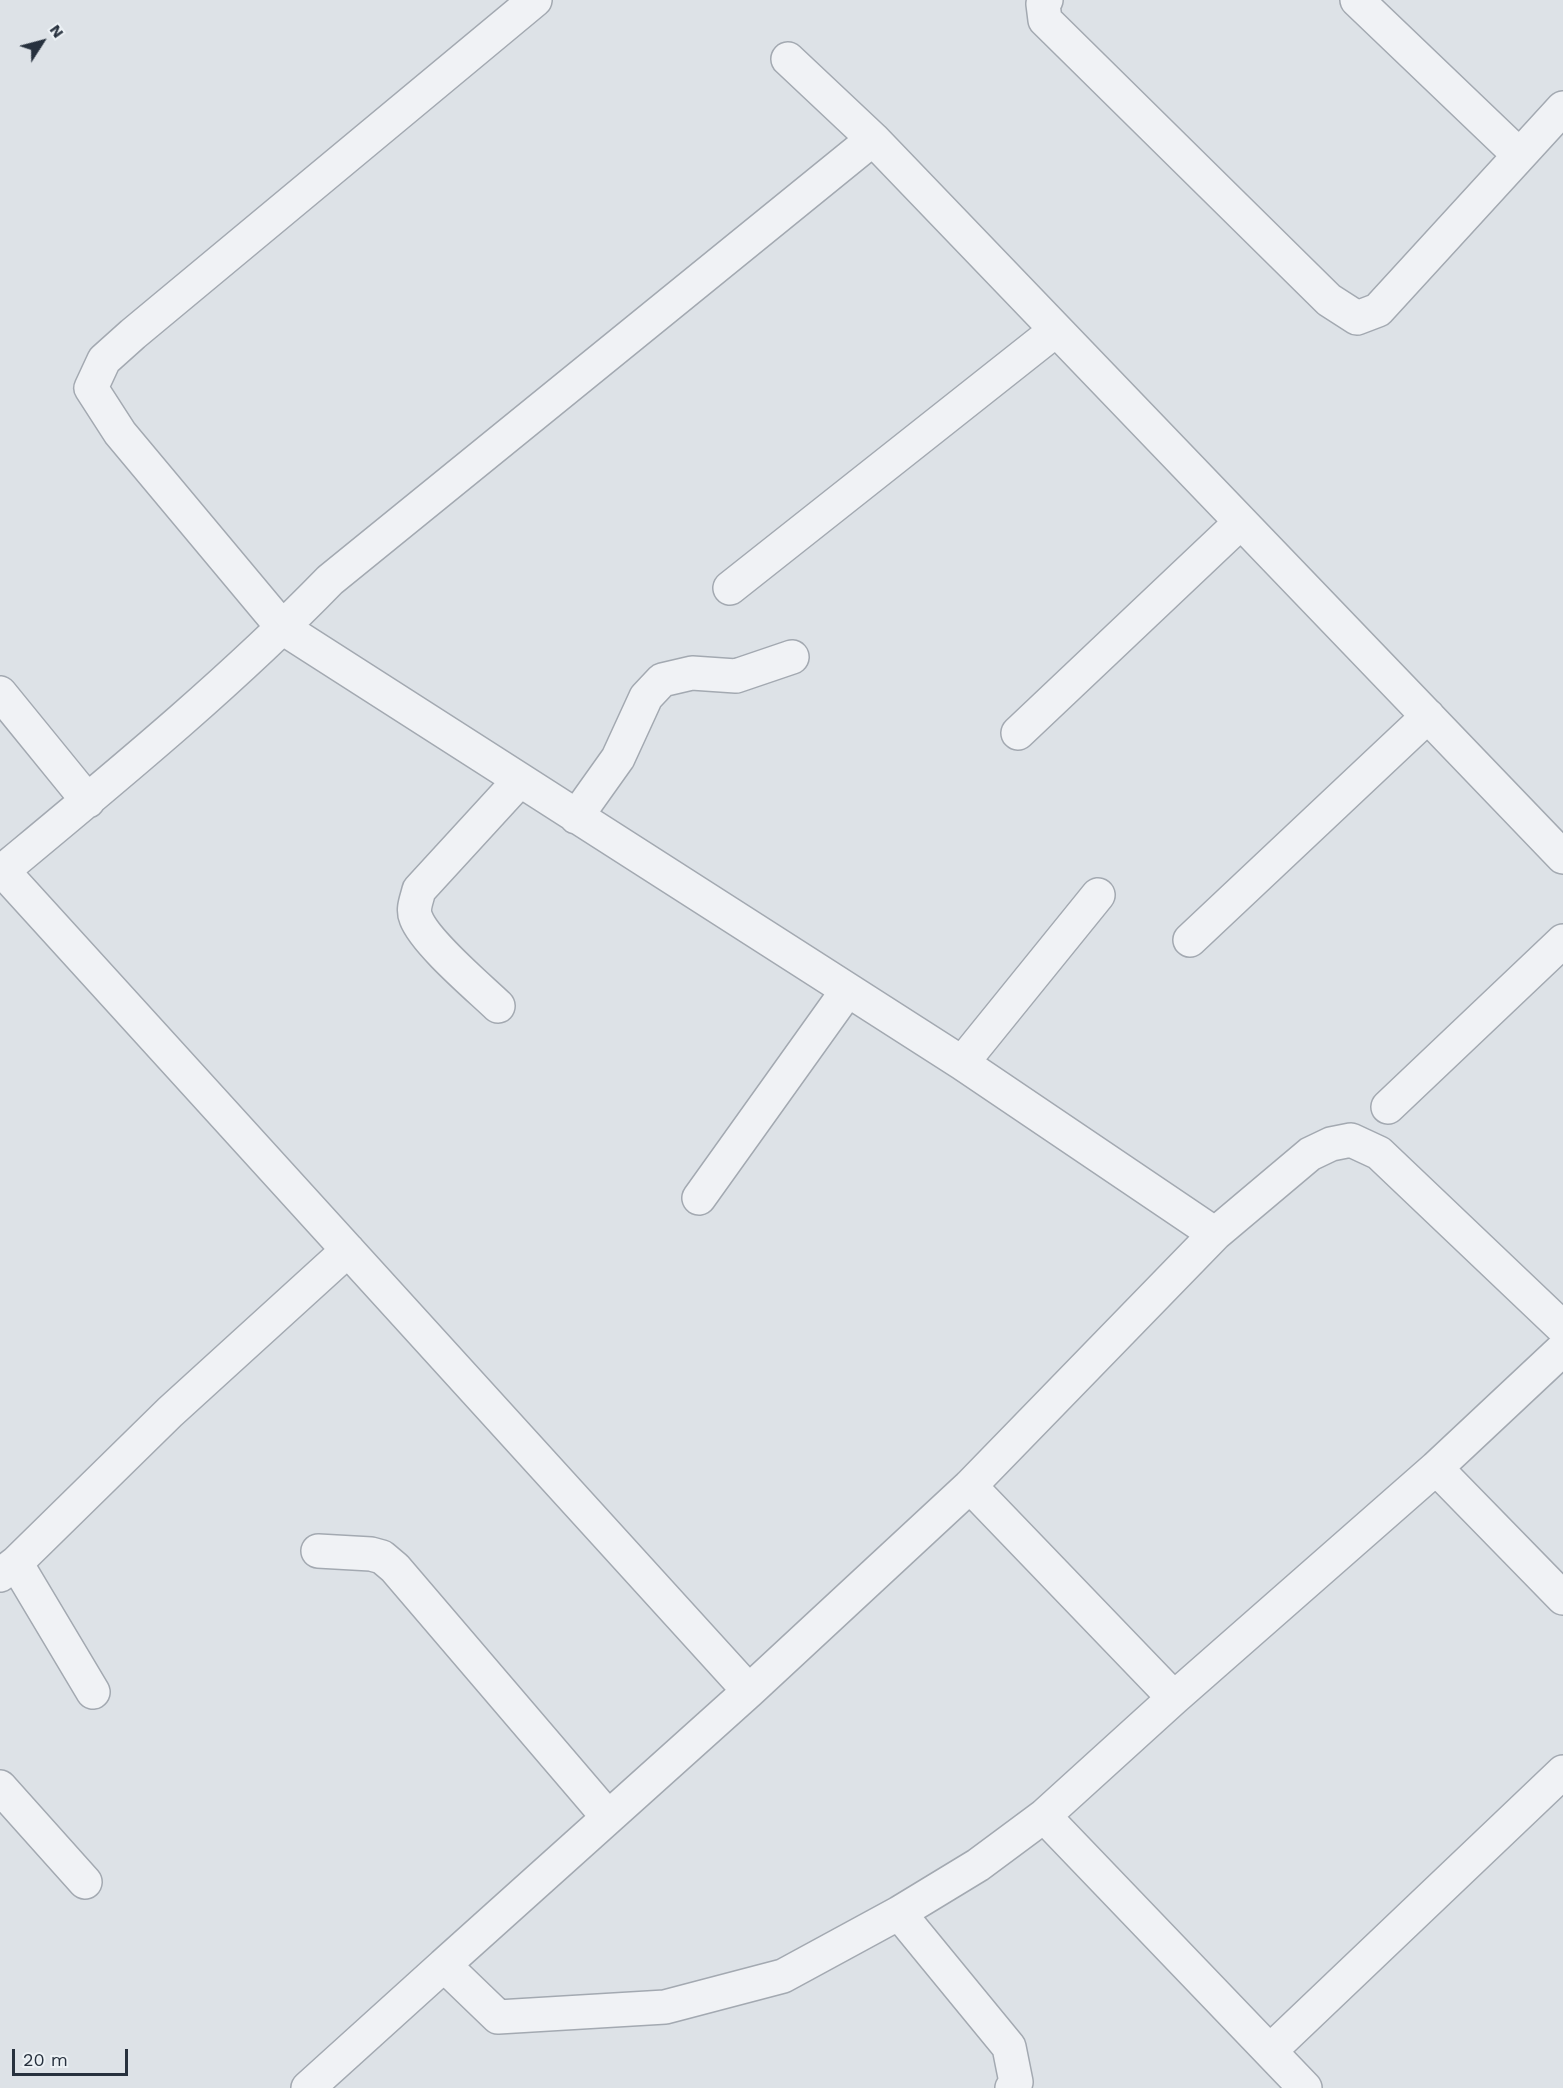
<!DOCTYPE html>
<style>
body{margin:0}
#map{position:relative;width:1563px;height:2088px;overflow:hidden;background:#dde2e7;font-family:"Work Sans",sans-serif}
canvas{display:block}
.north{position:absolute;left:12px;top:12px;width:60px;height:60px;-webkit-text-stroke:4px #ecf1f5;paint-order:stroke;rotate:54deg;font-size:16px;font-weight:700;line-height:24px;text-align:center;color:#27313e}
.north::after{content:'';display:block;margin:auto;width:21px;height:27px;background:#27313e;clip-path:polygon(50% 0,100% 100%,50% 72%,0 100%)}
.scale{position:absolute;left:12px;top:2049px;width:116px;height:27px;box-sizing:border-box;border:3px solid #27313e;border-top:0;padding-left:8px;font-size:18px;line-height:21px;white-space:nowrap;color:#27313e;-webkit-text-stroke:4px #ecf1f5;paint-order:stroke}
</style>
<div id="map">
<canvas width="1563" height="2088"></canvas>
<div class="north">N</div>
<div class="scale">20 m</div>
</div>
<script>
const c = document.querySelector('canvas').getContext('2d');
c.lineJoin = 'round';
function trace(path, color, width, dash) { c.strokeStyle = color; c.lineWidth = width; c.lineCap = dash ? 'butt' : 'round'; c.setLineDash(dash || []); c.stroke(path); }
const minor = new Path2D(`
 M535,0L133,334L104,360L91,388L120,433L283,628L962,1063L1215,1234
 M1046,0L1043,4L1045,20L1329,300L1357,318L1378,310L1563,108
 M1357,0L1519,155
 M788,59L873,139L1563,857
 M730,588L1056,330
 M0,693L88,801
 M1018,733L1241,522
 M576,817L618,758L646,697L662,680L692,673L736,676L792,657
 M3,871L749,1691
 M0,873C113,779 228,685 330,580L873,139
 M1190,940L1428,716
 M498,1006C477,986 425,942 416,918C412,909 417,899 419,890L519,781
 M962,1063L1098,895
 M1388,1107L1563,941
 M699,1198L847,991
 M1436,1468L1563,1598
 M970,1486L1174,1698
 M318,1551L371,1554L382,1557L395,1568L608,1817
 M16,1563L93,1692
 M0,1575L16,1563L170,1412L348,1250
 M0,1787L85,1882
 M1044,1816L1305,2088
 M899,1913L1009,2047L1016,2082L1012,2088
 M444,1965L749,1691L970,1486L1215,1234L1310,1154L1331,1144L1351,1140L1379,1153L1563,1328
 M1270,2051L1563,1772
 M308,2088L444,1965L498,2017L665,2007L783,1976L899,1913L978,1865L1044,1816L1174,1698L1436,1468L1563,1349`);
trace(minor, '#a3a9b1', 36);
trace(minor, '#f0f2f5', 33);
</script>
